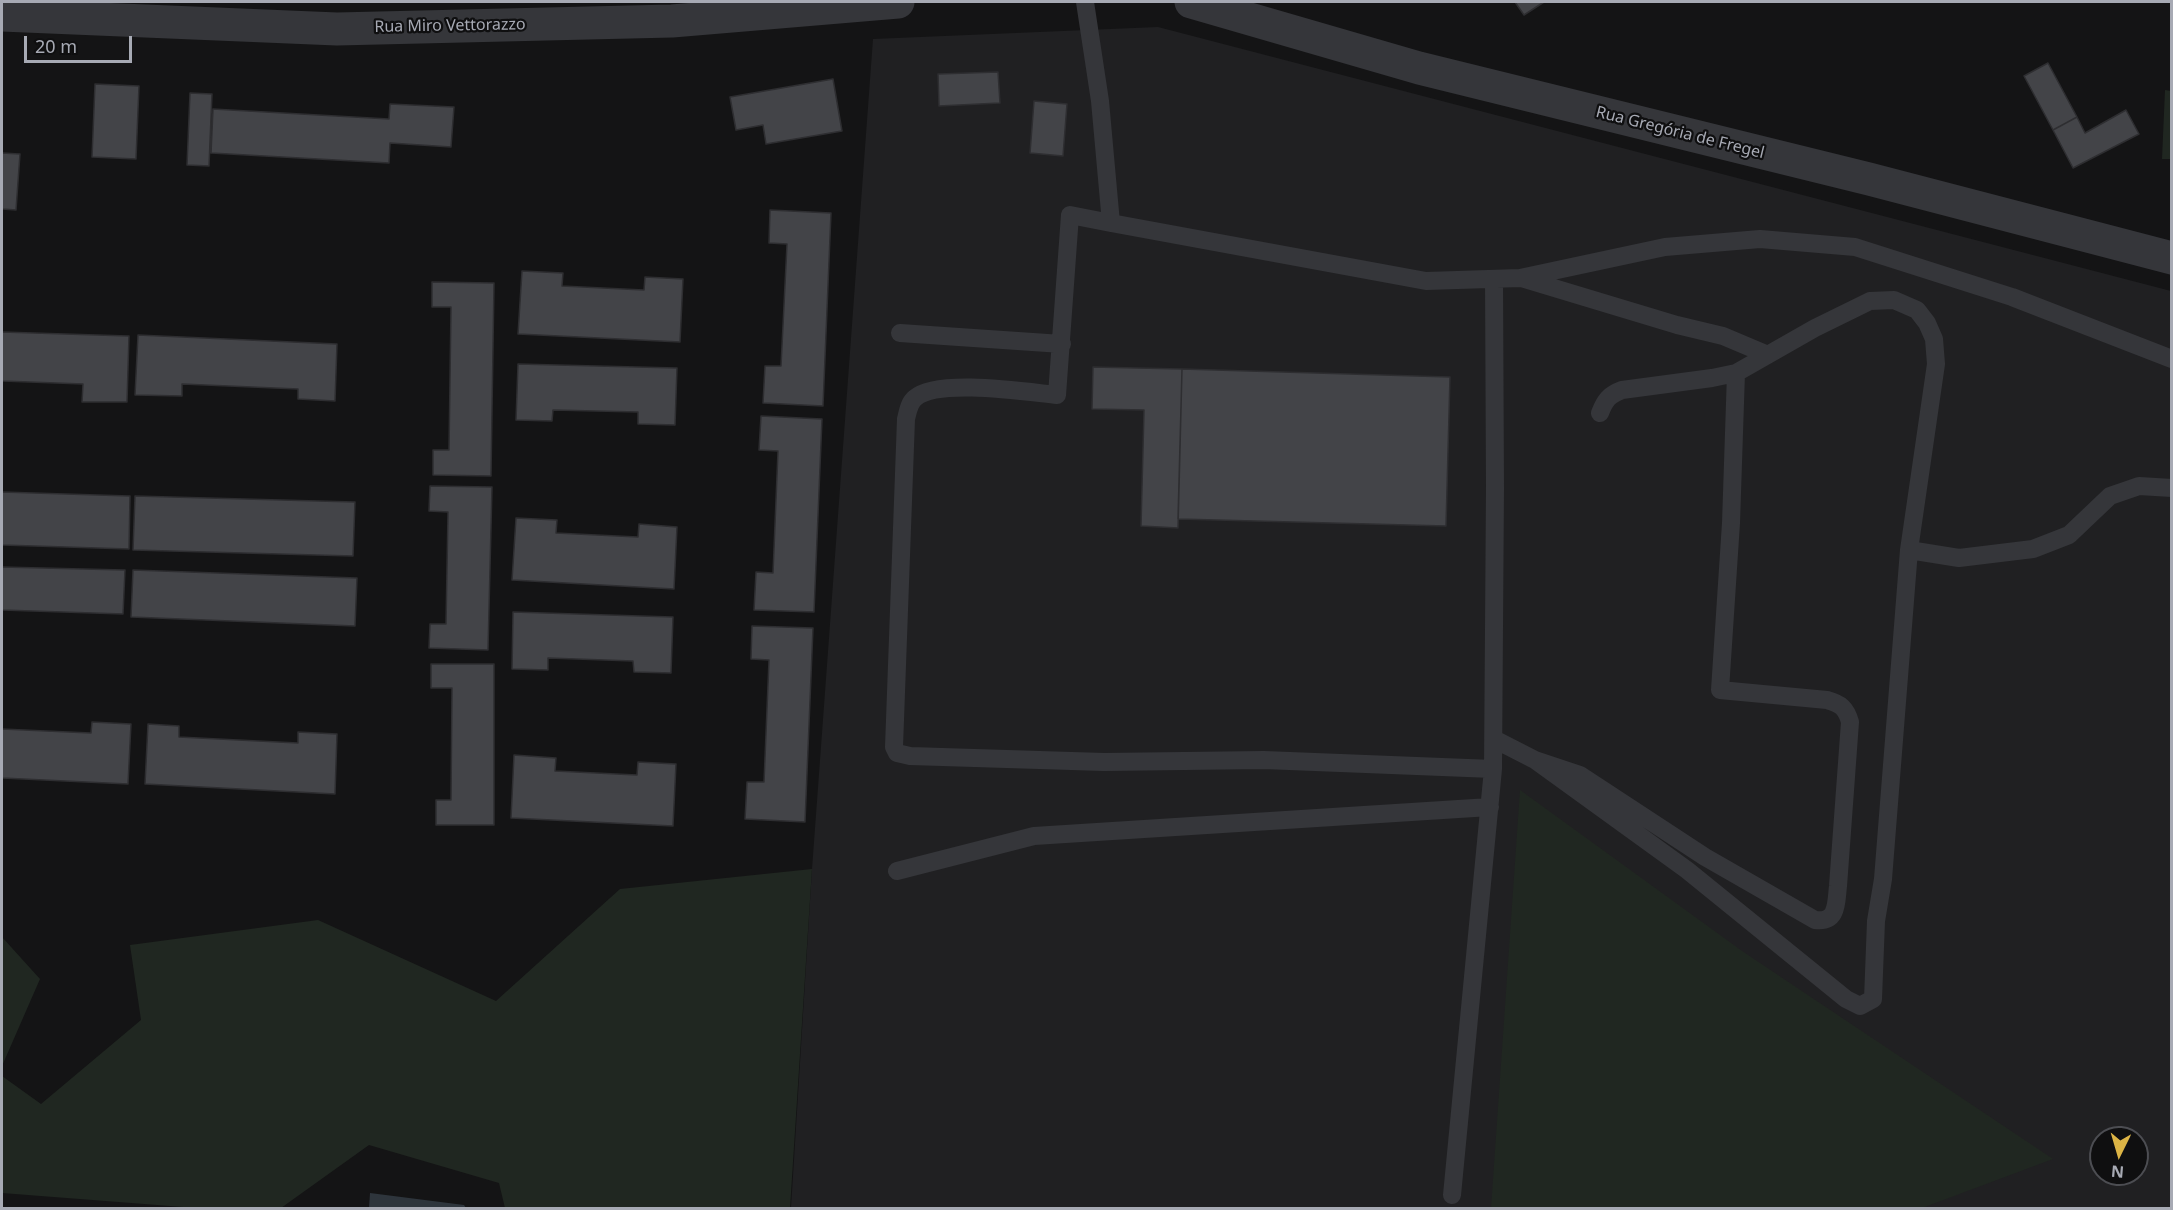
<!DOCTYPE html>
<meta charset="utf-8">
<style>
body{margin:0}
#map{position:relative;width:2173px;height:1210px;overflow:hidden;background:#141415;font-family:"Noto Sans",sans-serif}
canvas{display:block}
.frame{position:absolute;inset:0;border:3px solid #a7aab4;pointer-events:none}
.north{position:absolute;left:2089px;top:1126px;width:60px;height:60px;box-sizing:border-box;background:#0f0f10;border:2px solid #4c4d52;border-radius:50%;rotate:185deg;font-size:16px;font-weight:700;line-height:24px;text-align:center;color:#a7aab4}
.north::after{content:'';display:block;margin:auto;width:21px;height:27px;background:#dcb445;clip-path:polygon(50% 0,100% 100%,50% 72%,0 100%)}
.scale{position:absolute;left:24px;top:36px;width:108px;height:27px;box-sizing:border-box;border:3px solid #a7aab4;border-top:0;padding-left:8px;font-size:18px;line-height:21px;white-space:nowrap;color:#a7aab4;-webkit-text-stroke:4px #0f0f10;paint-order:stroke}
</style>
<div id="map">
<canvas width="2173" height="1210"></canvas>
<div class="frame"></div>
<div class="north">N</div>
<div class="scale">20 m</div>
</div>
<script>
const c = document.querySelector('canvas').getContext('2d');
c.lineJoin = 'round';
function fill(path, color) { c.fillStyle = color; c.fill(path, 'evenodd'); }
function trace(path, color, width, dash) { c.strokeStyle = color; c.lineWidth = width; c.lineCap = dash ? 'butt' : 'round'; c.setLineDash(dash || []); c.stroke(path); }
function drawText(font, color, halo, rows, align = 'center') {
  c.font = font + ' "Noto Sans",sans-serif'; c.lineWidth = 4.5; c.setLineDash([]); c.textBaseline = 'middle'; c.strokeStyle = halo; c.fillStyle = color; for (const [text, x, y, turn = 0] of rows) {
    c.save(); c.translate(x, y); c.rotate((+turn || 0) * Math.PI / 180); c.textAlign = isNaN(turn) ? turn : align; if (halo) c.strokeText(text, 0, 0); c.fillText(text, 0, 0); c.restore();
  }
}
const built = new Path2D(`
 M1158,27L2171,291V1208H791L812,869L873,39ZM2101,1138H2137V1174H2101Z`);
const green = new Path2D(`
 M2165,90L2171,91V159H2162Z
 M1520,790L1742,951L2053,1159L1922,1208H1491Z
 M812,869L790,1208H505L499,1183L369,1145L281,1208H196L2,1193V1076L41,1104L141,1020L130,945L318,920L496,1001L620,889Z
 M2,937L40,979L2,1066Z`);
const water = new Path2D(`
 M370,1193L464,1205L466,1208H369Z`);
const building = new Path2D(`
 M1515,2H1544L1524,15Z
 M2048,63L2077,117L2053,130L2024,76Z
 M998,72L1000,103L939,106L938,74Z
 M833,79L842,131L766,144L763,125L736,130L730,97Z
 M95,84L139,86L136,159L92,157Z
 M190,93L212,94L209,166L187,165Z
 M1034,101L1067,104L1063,156L1030,153Z
 M390,104L454,107L451,147L390,143L389,163L211,153L213,109L389,119Z
 M2126,110L2139,134L2073,168L2053,130L2077,117L2085,133Z
 M2,153L20,154L16,210L2,209Z
 M770,210L831,213L823,406L763,403L765,366H781L787,244L769,243Z
 M522,271L563,273L562,286L644,290L645,277L683,279L680,342L518,334Z
 M432,282L494,283L491,476L433,475V450H449L451,307H432Z
 M2,332L129,336L127,402H82L83,384L2,381Z
 M138,335L337,344L335,401L298,399V389L182,384V396L135,395Z
 M518,364L677,368L675,425L638,424V412L553,410L552,421L516,420Z
 M1093,367L1182,369L1178,528L1141,526L1144,410L1092,409Z
 M1182,369L1450,377L1446,526L1178,519Z
 M761,416L822,419L814,612L754,610L756,572L773,573L778,451L759,450Z
 M430,486L492,487L488,650L429,648L430,624H446L448,512L429,511Z
 M2,492L130,496L129,549L2,545Z
 M135,496L355,502L353,556L133,550Z
 M516,518L557,520L556,533L638,537L639,524L677,527L674,589L512,580Z
 M2,567L125,570L123,614L2,610Z
 M133,570L357,578L355,626L131,617Z
 M513,612L673,617L671,673L634,672L633,661L548,658V670L512,669Z
 M752,626L813,628L805,822L745,819L747,782H764L769,660L751,659Z
 M431,664H494V825H436V800H451L452,688H431Z
 M92,722L131,724L128,784L2,778V729L91,733Z
 M148,724L179,726V737L298,743V732L337,734L335,794L145,784Z
 M514,755L556,758L555,771L637,775L638,762L676,764L673,826L511,818Z`);
const service = new Path2D(`
 M1085,2L1100,101L1111,223L1426,281L1520,278L1665,247L1760,239L1855,247L2012,297L2172,359
 M1111,223L1070,215L1057,395C1027,392 937,378 915,398C909,403 908,411 906,419L894,747L897,753L910,756L1104,762L1264,760L1493,769
 M1521,278L1677,325L1723,336L1768,355
 M900,333L1062,344
 M1909,550L1959,558L2033,549L2069,535L2110,496L2139,486L2172,488
 M1494,739L1535,760L1580,775L1705,857L1815,920C1838,923 1836,903 1838,886L1850,722C1846,708 1841,704 1827,700L1720,690L1731,523L1736,373
 M1535,760L1687,870L1846,999L1860,1006L1873,999L1876,921L1883,879L1909,550L1936,364L1934,339L1927,323L1917,310L1894,300L1870,301L1815,328L1736,373L1712,378L1622,390C1609,395 1605,400 1600,413
 M897,871L1034,836L1490,807
 M1452,1195L1493,769L1495,487L1494,279`);
const minor = new Path2D(`
 M1191,2L1419,68L1869,179L2172,258`);
const tertiary = new Path2D(`
 M2,15L337,29L672,21L898,2`);
const streetNames = [
 ["Rua Miro Vettorazzo",450,26,-1],
 ["Rua Gregória de Fregel",1680,133,14]
];
fill(built, '#202022');
fill(green, '#202721');
fill(water, '#2e353c');
fill(building, '#434448');
trace(building, '#2e2e31', 1.5);
trace(service, '#35363a', 18);
trace(minor, '#35363a', 33);
trace(tertiary, '#35363a', 33);
drawText('16px', '#a7aab4', '#0f0f10', streetNames);
</script>
